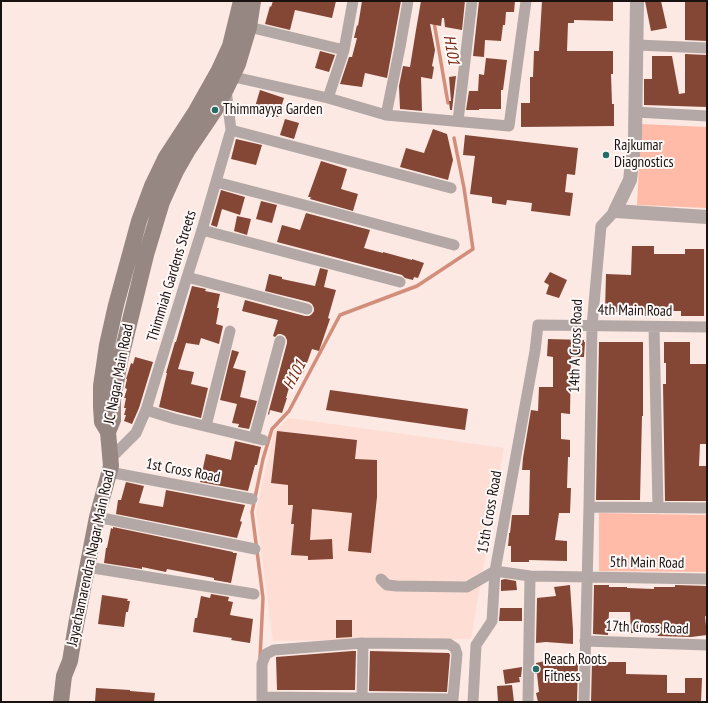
<!DOCTYPE html>
<style>
body{margin:0}
#map{position:relative;width:708px;height:703px;overflow:hidden;background:#fce9e3;font-family:"PT Sans Narrow",sans-serif}
canvas{display:block}
.frame{position:absolute;inset:0;border:2px solid #1a120f;pointer-events:none}
</style>
<div id="map">
<canvas width="708" height="703"></canvas>
<div class="frame"></div>
</div>
<script>
const c = document.querySelector('canvas').getContext('2d');
c.lineJoin = 'round';
function fill(path, color) { c.fillStyle = color; c.fill(path, 'evenodd'); }
function trace(path, color, width, dash) { c.strokeStyle = color; c.lineWidth = width; c.lineCap = dash ? 'butt' : 'round'; c.setLineDash(dash || []); c.stroke(path); }
function drawText(font, color, halo, rows, align = 'center') {
  c.font = font + ' "PT Sans Narrow",sans-serif'; c.lineWidth = 4; c.setLineDash([]); c.textBaseline = 'middle'; c.strokeStyle = halo; c.fillStyle = color; for (const [text, x, y, turn = 0] of rows) {
    c.save(); c.translate(x, y); c.rotate((+turn || 0) * Math.PI / 180); c.textAlign = isNaN(turn) ? turn : align; if (halo) c.strokeText(text, 0, 0); c.fillText(text, 0, 0); c.restore();
  }
}
const built = new Path2D(`
 M289,418L504,448L471,639L273,641L256,512L274,431Z`);
const green = new Path2D(`
 M641,124L707,127V208L637,205Z
 M599,513L707,515V572L599,571Z`);
const stream = new Path2D(`
 M434,22L448,103
 M260,658L263,598L252,512L263,459L272,429L289,411L340,315L417,286L473,249L464,188L454,138`);
const building = new Path2D(`
 M273,1H336L332,18L295,10L290,30L265,24L270,6L271,7Z
 M362,1H401L387,78L365,73L362,87L340,84L349,57H352L357,38H354L357,25L358,26Z
 M421,1H465L462,30L445,27L444,18H442L441,26L430,24L435,50L432,66L434,67L432,79L421,77L422,111L400,109L399,86L403,66L410,67L416,30Z
 M479,1H515L514,12H506L505,25H503L501,41L485,40L484,57L473,56Z
 M542,1H613V21L574,20V23H568L567,51H613V74H611L612,104H614V126L521,127V103H530V77H533L534,51H539Z
 M645,1H661L667,28L651,31Z
 M685,1H707V41L685,40Z
 M320,51L335,55L329,72L315,68Z
 M685,54L707,55V107L644,105V79H652V56H672L679,94L685,93Z
 M486,58L507,60L503,90H501V109H479V110H466L469,91H478L479,74L484,75Z
 M456,76L452,110H450L449,101H451L449,77Z
 M260,90L284,98L278,117L254,110Z
 M285,119L299,123L294,139L280,135Z
 M433,129L447,134L453,160L448,180L400,167L406,148L424,153Z
 M465,135L578,148L575,175L567,174L565,192L573,193L570,216L531,211L532,203L507,200L506,205L492,203V197L470,194L475,156L463,155Z
 M236,139L262,145L256,165L231,159Z
 M321,161L347,169L341,189L358,194L353,211L310,199L311,197H308Z
 M221,190L245,197L240,215L222,209L217,227L211,225Z
 M261,201L277,205L272,223L256,219Z
 M306,213L370,230L364,248L383,253V252L412,260V259L424,263L418,278L414,277L413,280L405,278L402,275L277,242L282,225L300,230Z
 M237,216L251,219L247,235L234,231Z
 M632,246H654V254H685V249H704V316H681V311H654V316H634V312H605L606,274L631,275Z
 M320,268L328,270L324,287L336,290L328,318L330,319L319,351L312,349L303,374L294,371L286,398H287L282,413L270,410L269,415L268,414L287,343V340L285,336L281,334H278L275,337L273,336L278,320L242,311L245,300L305,316H309L312,314L314,311V308L312,304L309,302L265,291L269,274L282,277V279L315,286Z
 M550,272L567,280L559,298L546,294L549,285L544,282Z
 M192,286L206,289L205,291L220,294L217,308H219L216,324L223,326L219,344L201,338L199,345L186,343L178,369L194,372L191,384L208,388L201,418L177,412L159,407L167,373H166L175,342H176Z
 M548,339L584,340V342H585L584,357H571L570,414L561,413V439L570,440V457H568L567,488H571L570,513H559L555,540L567,541V561L529,560V562H511V546H508L509,536V533H510L512,515H529L530,470H522L523,458L531,410L538,411L539,387H553V357L547,356Z
 M599,342H643V416H642L640,500H596Z
 M664,342H690V364H707V444H700L699,466H707V501H665L663,384H666V363H664Z
 M232,350L239,352L233,368L246,371L240,397L257,401L249,429L238,427L239,424L232,423L237,404L220,400Z
 M135,357L153,362L139,408L132,424L124,421L126,415H124L126,408H124L126,398H124L127,389L125,388L127,379H126L128,373L131,363L133,364Z
 M330,390L468,409L465,430L326,410Z
 M277,431L357,440L355,459L377,460V497L371,553L348,551L352,513L312,509L310,540L332,539L333,559L308,560V556L291,555L294,524H291L293,505H288V485L271,483Z
 M235,441L261,447L257,465H255L248,491L200,482L206,454L231,460Z
 M126,482L144,486L139,503L163,507L166,490L245,505L240,521L242,522L237,538L116,514L118,500H121Z
 M113,527L233,552V553H237L231,583L214,580V578L167,569L166,572L142,567V569L104,563L106,548H107L111,528L113,529Z
 M505,579L516,581L517,590L501,591V580Z
 M570,585L573,630V644L546,642L536,643L537,598L556,596L554,587Z
 M594,585H609V587H627V588L654,589V587H675V585L707,586V617L705,616L707,635L691,637L658,636L657,632L631,633L630,612H609L608,635L593,634Z
 M211,594L229,597L228,601L233,602L230,615L253,619L250,643L231,640L232,638L193,632L195,618H197L201,596L210,598Z
 M102,595L128,599L127,601H130L128,612H126L124,627L98,624Z
 M500,608H522V621H499Z
 M336,620H352V637L336,638Z
 M352,651H356L355,690H277L276,657Z
 M370,651L449,653L450,655L447,692L369,691Z
 M550,660L578,663L577,702H538L536,693L539,692L537,674H535L536,663Z
 M592,662H626V674L667,675V693H685V678H702L701,702H591Z
 M522,667L521,677H519L520,682L505,684L503,670Z
 M512,685L514,702H498L497,686Z
 M96,688L130,690V691L155,693L154,702H95Z`);
const minor = new Path2D(`
 M249,27L344,50
 M637,45L707,48
 M225,75L328,98L386,115L509,126L526,1
 M328,98L344,50L353,1
 M636,112L707,116
 M386,115L400,47L408,1
 M458,121L472,1
 M231,130L451,188
 M216,182L335,213L454,245
 M202,230L400,282
 M187,277L307,309
 M654,327L658,508
 M146,410L175,419L263,440
 M206,426L230,331
 M254,438L280,341
 M110,459L136,433L146,410L187,277L202,230L231,130L226,90
 M109,472L252,499
 M589,507L707,508
 M97,517L255,549
 M87,567L254,594
 M381,579L387,585L397,586L467,587L495,571L530,576L707,579
 M585,641L707,645
 M262,697V664L266,654L274,650L363,643L449,644L455,648L457,654L453,699
 M262,702V697L453,699V702
 M362,702L363,643
 M473,702L476,645L492,621L495,571L535,351L538,325L707,327
 M528,702L530,576
 M584,702L589,507L592,326L601,226L615,211`);
const tertiary = new Path2D(`
 M637,1L635,137L630,180L615,211L707,217`);
const secondary = new Path2D(`
 M108,432L113,420V400L120,361L146,255L162,202L176,171L188,150L215,110L226,89L238,64L249,27L253,1
 M61,702L64,676L70,661L76,625L97,517L111,466L108,432L102,422L101,407V386L107,345L116,305L139,221L152,186L166,157L196,111L218,72L230,46L241,1`);
const markers = [
 [215,110,4,"#246d66"],
 [606,155,4,"#246d66"],
 [536,669,4,"#246d66"]
];
const poiNames = [
 ["Thimmayya Garden",223,110],
 ["Rajkumar",614,146],
 ["Diagnostics",614,163],
 ["Reach Roots",544,660],
 ["Fitness",544,677]
];
const streetNames = [
 ["Thimmiah Gardens Streets",172,276,-73],
 ["4th Main Road",635,311,1],
 ["14th A Cross Road",576,346,-88],
 ["JC Nagar Main Road",119,374,-79],
 ["1st Cross Road",183,471,11],
 ["15th Cross Road",490,512,-80],
 ["Jayachamarendra Nagar Main Road",91,558,-78],
 ["5th Main Road",647,563,1],
 ["17th Cross Road",647,628,2]
];
const waterNames = [
 ["H101",451,50,80],
 ["H101",295,375,-62]
];
fill(built, '#feded4');
fill(green, '#ffbba7');
trace(stream, '#d28e7b', 3.5);
fill(building, '#844736');
trace(minor, '#b3a8a5', 11);
trace(tertiary, '#b3a8a5', 14);
trace(secondary, '#968783', 16);
for (const [x, y, r, color] of markers) { const dot = new Path2D(); dot.arc(x, y, r, 0, 2 * Math.PI); c.fillStyle = color; c.fill(dot); trace(dot, '#fef9f8', 1.5); }
drawText('15px', '#1a120f', '#fef9f8', poiNames, 'left');
drawText('15px', '#1a120f', '#fef9f8', streetNames);
drawText('italic 16px', '#74240b', '#fef9f8', waterNames);
</script>
